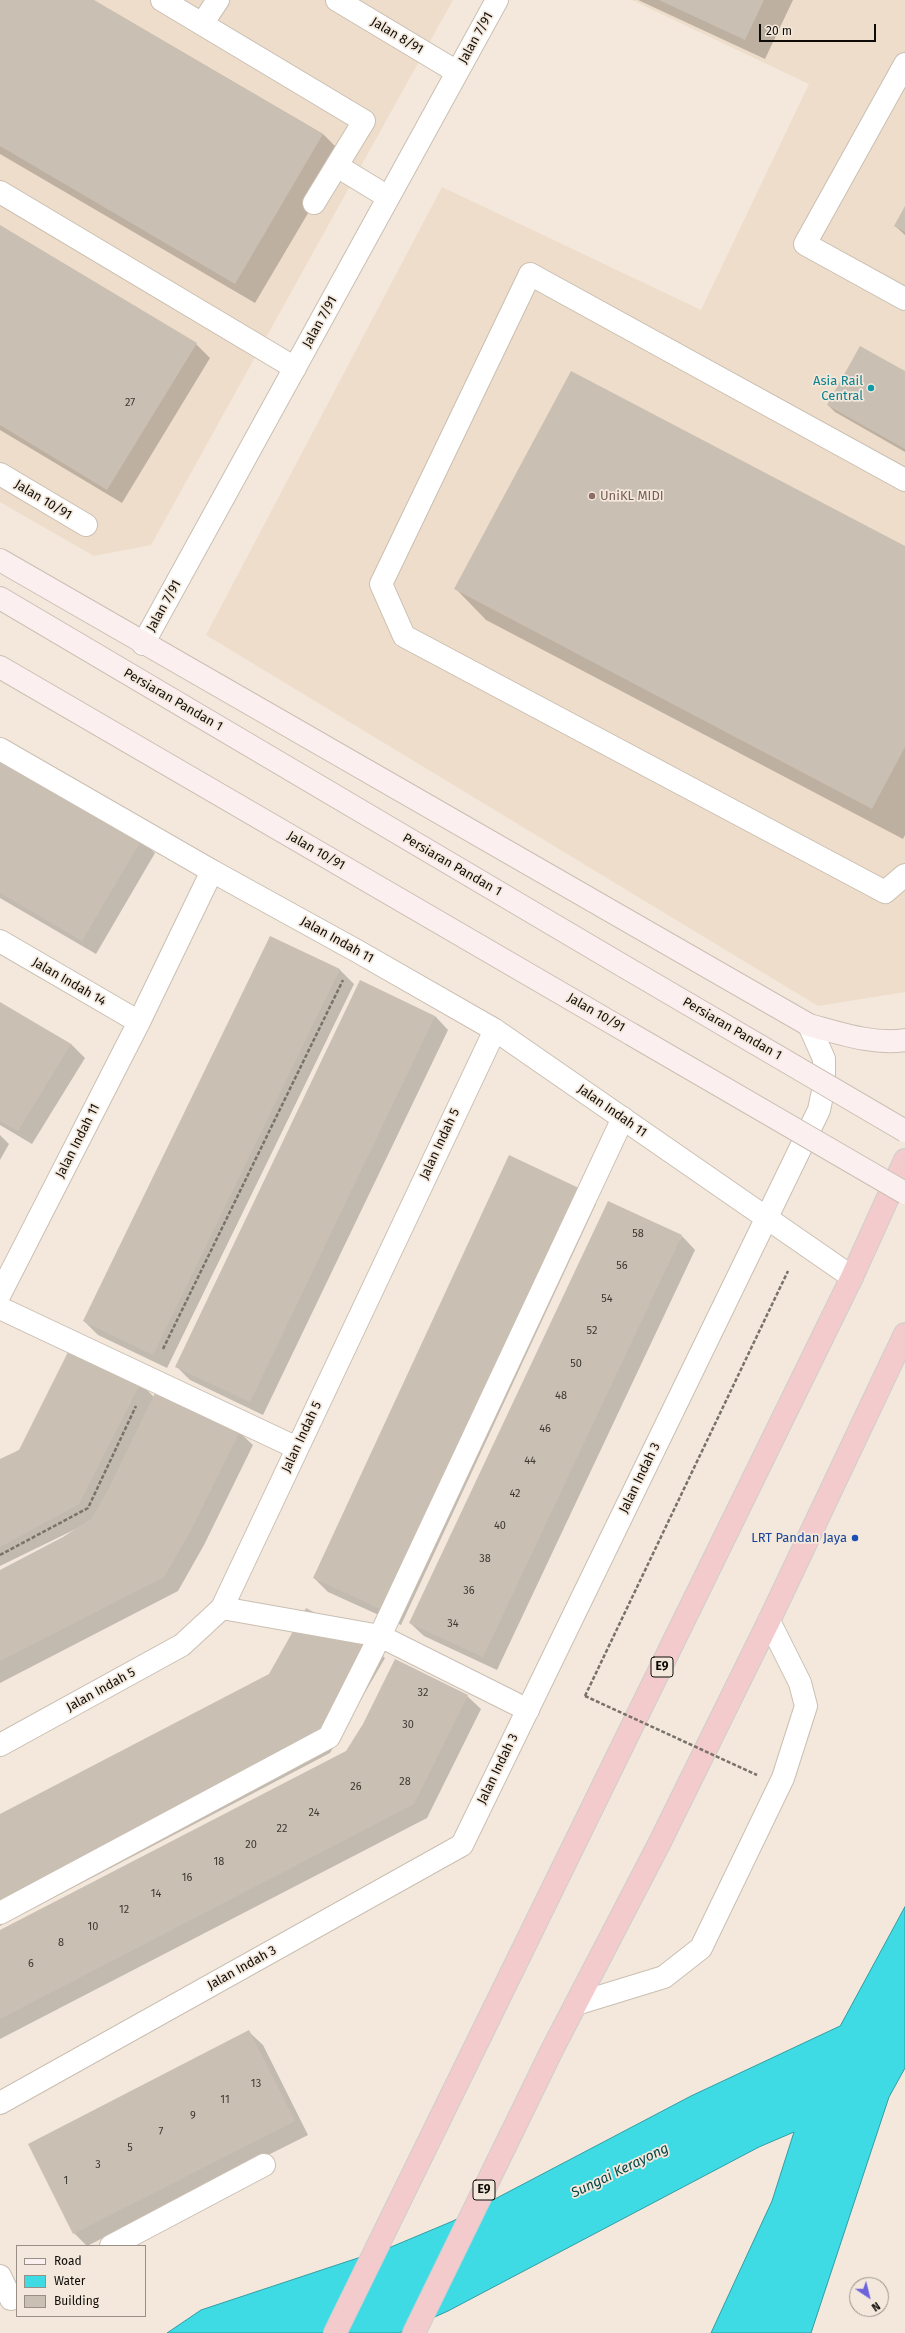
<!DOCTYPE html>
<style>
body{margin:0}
#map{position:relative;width:905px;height:2333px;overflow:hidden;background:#f3e8db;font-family:"Fira Sans",sans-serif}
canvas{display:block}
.legend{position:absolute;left:16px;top:2245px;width:130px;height:72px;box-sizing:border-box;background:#f3e8db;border:1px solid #989087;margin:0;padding:5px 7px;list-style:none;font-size:12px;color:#0f0c08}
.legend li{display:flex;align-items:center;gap:8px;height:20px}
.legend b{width:20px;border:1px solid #989087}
.north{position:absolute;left:849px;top:2277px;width:40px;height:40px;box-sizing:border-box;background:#f3e8db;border:1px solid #989087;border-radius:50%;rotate:145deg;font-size:11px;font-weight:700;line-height:16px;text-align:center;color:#0f0c08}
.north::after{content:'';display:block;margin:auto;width:14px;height:18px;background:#6d63dd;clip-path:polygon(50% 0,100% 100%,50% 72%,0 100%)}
.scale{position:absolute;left:759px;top:24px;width:117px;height:18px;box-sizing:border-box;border:2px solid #0f0c08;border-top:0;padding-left:5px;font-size:12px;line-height:14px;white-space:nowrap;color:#0f0c08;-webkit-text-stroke:3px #f3e8db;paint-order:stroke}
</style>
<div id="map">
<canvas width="905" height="2333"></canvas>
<ul class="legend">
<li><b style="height:5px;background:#fceff0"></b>Road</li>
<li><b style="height:11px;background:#3edbe5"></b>Water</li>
<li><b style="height:11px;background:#cabfb3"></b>Building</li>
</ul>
<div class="north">N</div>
<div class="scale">20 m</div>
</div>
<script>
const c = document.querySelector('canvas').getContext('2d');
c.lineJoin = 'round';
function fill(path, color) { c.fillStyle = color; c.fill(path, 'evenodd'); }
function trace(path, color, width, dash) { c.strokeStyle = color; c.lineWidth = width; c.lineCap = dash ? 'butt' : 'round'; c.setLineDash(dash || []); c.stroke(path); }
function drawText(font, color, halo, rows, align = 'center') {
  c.font = font + ' "Fira Sans",sans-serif'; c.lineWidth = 3.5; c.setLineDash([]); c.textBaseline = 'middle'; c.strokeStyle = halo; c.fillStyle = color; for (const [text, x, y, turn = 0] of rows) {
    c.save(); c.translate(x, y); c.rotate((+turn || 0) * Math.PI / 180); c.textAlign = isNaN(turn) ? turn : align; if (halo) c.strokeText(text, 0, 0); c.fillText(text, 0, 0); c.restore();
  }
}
const built = new Path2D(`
 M0,0H453L151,545L94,556L0,502Z
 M632,0H905V992L818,1006L206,635L442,187L701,310L809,84Z`);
const water = new Path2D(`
 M905,1907V2068L889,2097L811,2333H711L772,2201L794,2132L759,2147L448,2311L399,2333H167L201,2310L391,2247L453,2221L691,2096L840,2026Z`);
const shadow = new Path2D(`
 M0,0H93L323,134L343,154L255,303L0,154Z
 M638,0H793L765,59Z
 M905,208V235L895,226Z
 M0,226L196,344L210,358L122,503L0,430Z
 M905,372V452L835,412L828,405Z
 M905,547V835L903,839L486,620L456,589Z
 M0,757L141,839L155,853L96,954L0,898Z
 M271,937L340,970L354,984L167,1368L98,1335L84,1321Z
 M0,1003L71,1044L85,1058L32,1144L0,1125Z
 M435,1016L448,1030L263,1415L190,1380L176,1366Z
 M0,1135L9,1144L0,1160Z
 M582,1190L596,1204L401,1625L328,1592L314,1578Z
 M682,1236L695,1250L497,1670L424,1636L410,1623Z
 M140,1383L154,1397L239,1432L253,1445L204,1545L178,1591L0,1683V1571L64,1538L86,1524L0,1566V1461Z
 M371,1644L385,1658L330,1753L0,1926V1815Z
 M467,1696L481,1709L427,1818L0,2039V1931Z
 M249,2032L263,2045L308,2135L87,2246L74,2233Z`);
const building = new Path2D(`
 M0,0H94L323,134L235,284L0,146Z
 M659,0H764L745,40Z
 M905,206V232L894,226Z
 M0,225L197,343L107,490L0,425Z
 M860,346L905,371V449L827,405Z
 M571,371L905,546V747L872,809L454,589Z
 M0,756L142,839L82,941L0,893Z
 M270,936L340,969L153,1355L83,1321Z
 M360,980L435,1016L250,1402L175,1367Z
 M0,1002L71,1044L18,1131L0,1121Z
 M509,1155L583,1190L387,1612L313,1578Z
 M608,1201L682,1235L483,1657L409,1623Z
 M70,1348L141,1382L79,1504L0,1547V1459L19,1450Z
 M156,1391L240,1431L190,1532L164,1577L0,1661V1570L63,1537L91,1519L107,1492Z
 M306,1608L372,1643L317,1739L0,1905V1814L269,1674Z
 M395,1659L468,1695L414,1804L0,2019V1930L346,1751L363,1724Z
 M249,2030L295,2121L73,2234L28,2144Z`);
const path = new Path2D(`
 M163,1349L343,980
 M0,1555L88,1508L136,1406
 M585,1696L788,1271`);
const lane = new Path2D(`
 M162,0L364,121L314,203
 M202,24L218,0
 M905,64L805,244L905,299
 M337,166L388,197
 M0,192L295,368
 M905,480L530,274L381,584L404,636L885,892L905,875
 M0,749L212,871
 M0,1308L297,1448
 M222,1608L380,1636L528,1710
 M0,1913L329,1737L380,1636L623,1118
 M576,2004L664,1977L701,1948L783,1778L806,1706L800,1683L769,1621
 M111,2246L264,2165`);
const street = new Path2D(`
 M337,0L457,72
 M0,474L86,525
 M143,644L497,0
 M0,941L139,1022
 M0,1294L139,1022L212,871L357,951L495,1030L852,1277
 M0,1745L182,1645L222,1608L495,1030
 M0,2103L462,1845L819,1110L824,1086V1059L809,1025
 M0,2276L11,2299`);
const secondary = new Path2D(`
 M0,560L809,1025C839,1033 874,1045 905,1040
 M0,598L625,967
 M0,667L631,1034`);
const highway = new Path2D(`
 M335,2333L852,1277L905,1160
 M414,2333L553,2048L659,1844L769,1621L905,1334`);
const pathBridge = new Path2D(`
 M585,1696L757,1775`);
const secondaryBridge = new Path2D(`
 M625,967L905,1131
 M631,1034L905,1193`);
const markers = [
 [871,388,4,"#0f9aa8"],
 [592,496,4,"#8d6e63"],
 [855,1538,4,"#1a4fb4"]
];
const numberNames = [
 ["27",130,403],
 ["58",638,1234],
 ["56",622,1266],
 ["54",607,1299],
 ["52",592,1331],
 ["50",576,1364],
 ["48",561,1396],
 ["46",545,1429],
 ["44",530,1461],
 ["42",515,1494],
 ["40",500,1526],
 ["38",485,1559],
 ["36",469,1591],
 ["34",453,1624],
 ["32",423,1693],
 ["30",408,1725],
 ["28",405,1782],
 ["26",356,1787],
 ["24",314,1813],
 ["22",282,1829],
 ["20",251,1845],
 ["18",219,1862],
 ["16",187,1878],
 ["14",156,1894],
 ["12",124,1910],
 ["10",93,1927],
 ["8",61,1943],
 ["6",31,1964],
 ["13",256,2084],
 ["11",225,2100],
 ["9",193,2116],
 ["7",161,2132],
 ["5",130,2148],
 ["3",98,2165],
 ["1",66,2181]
];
const shields = [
 [662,1667,22],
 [484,2190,22]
];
const shieldNames = [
 ["E9",662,1667],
 ["E9",484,2190]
];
const streetNames = [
 ["Jalan 8/91",397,36,31],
 ["Jalan 7/91",476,38,-61],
 ["Jalan 7/91",320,322,-61],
 ["Jalan 10/91",43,500,31],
 ["Jalan 7/91",164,606,-61],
 ["Persiaran Pandan 1",173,700,30],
 ["Jalan 10/91",316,851,30],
 ["Persiaran Pandan 1",452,865,30],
 ["Jalan Indah 11",337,940,29],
 ["Jalan Indah 14",69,982,30],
 ["Jalan 10/91",596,1013,30],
 ["Persiaran Pandan 1",732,1029,30],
 ["Jalan Indah 11",612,1111,35],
 ["Jalan Indah 11",78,1141,-63],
 ["Jalan Indah 5",440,1144,-65],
 ["Jalan Indah 5",302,1437,-65],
 ["Jalan Indah 3",640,1478,-64],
 ["Jalan Indah 5",101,1690,-29],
 ["Jalan Indah 3",498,1769,-64],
 ["Jalan Indah 3",242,1968,-29]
];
const cultureNames = [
 ["Asia Rail",863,381],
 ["Central",863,396]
];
const educationNames = [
 ["UniKL MIDI",600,496]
];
const transitNames = [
 ["LRT Pandan Jaya",847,1538]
];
const waterNames = [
 ["Sungai Kerayong",620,2171,-26]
];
fill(built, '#eeddca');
fill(water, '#3edbe5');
trace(water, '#309da3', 1);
fill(shadow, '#0003');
fill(building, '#cabfb3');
trace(lane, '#cabfb2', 24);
trace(street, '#cabfb2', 24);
trace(secondary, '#cabfb2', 24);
trace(highway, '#cfcece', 24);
trace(path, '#79726a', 2.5, [4, 2]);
trace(lane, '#fff', 22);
trace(street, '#fff', 22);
trace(secondary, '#fceff0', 22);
trace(highway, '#f4cbcd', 22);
trace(secondaryBridge, '#cabfb2', 24, []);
trace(pathBridge, '#79726a', 2.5, [4, 2]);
trace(secondaryBridge, '#fceff0', 22);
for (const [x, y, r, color] of markers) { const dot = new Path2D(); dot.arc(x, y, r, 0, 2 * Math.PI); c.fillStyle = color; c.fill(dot); trace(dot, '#f3e8db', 1.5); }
drawText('11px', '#3e3933', null, numberNames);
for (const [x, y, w] of shields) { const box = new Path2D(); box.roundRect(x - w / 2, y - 10, w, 20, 3); c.fillStyle = '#f3e8db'; c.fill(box); trace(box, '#0f0c08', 1); }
drawText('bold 12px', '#0f0c08', null, shieldNames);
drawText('13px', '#0f0c08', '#f3e8db', streetNames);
drawText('13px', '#0d838f', '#f3e8db', cultureNames, 'right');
drawText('13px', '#785e54', '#f3e8db', educationNames, 'left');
drawText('13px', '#164399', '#f3e8db', transitNames, 'right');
drawText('italic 14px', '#00484c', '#f3e8db', waterNames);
</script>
